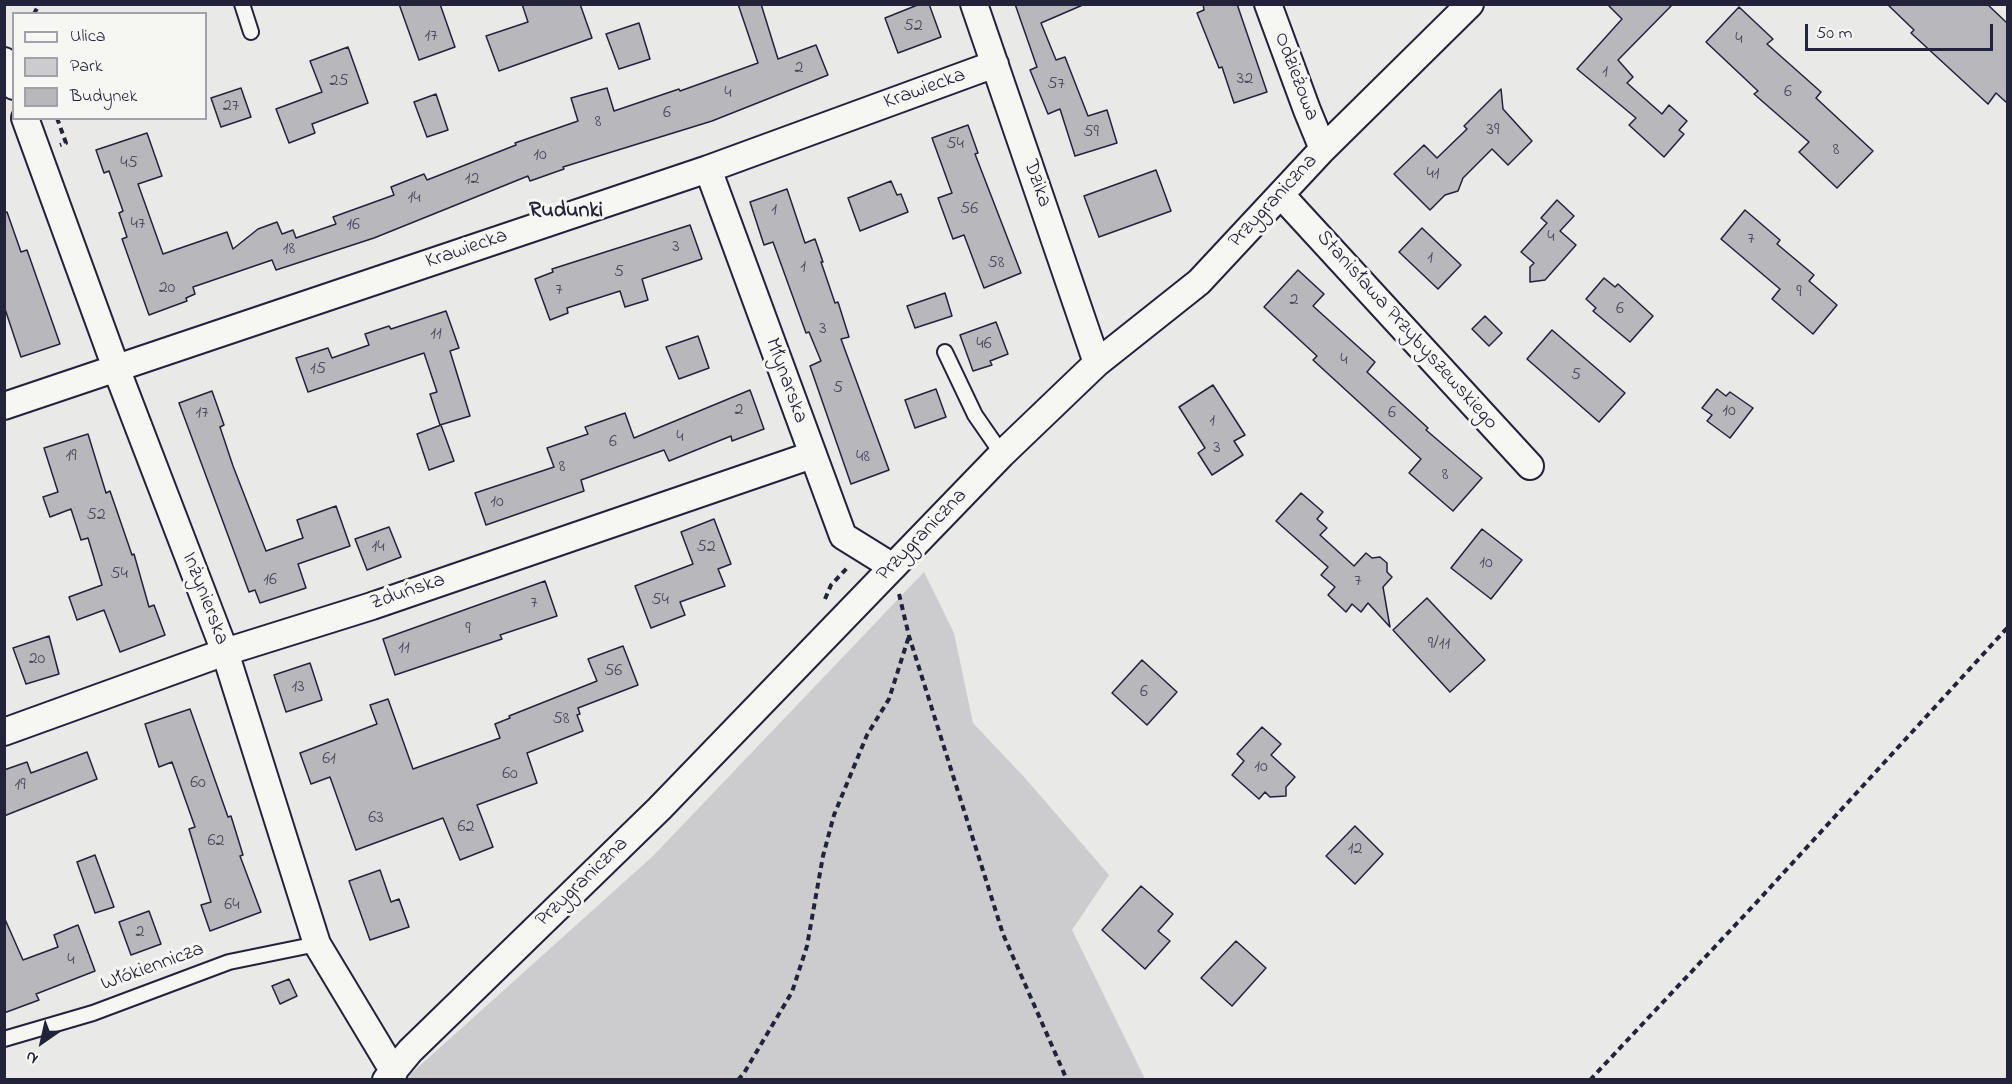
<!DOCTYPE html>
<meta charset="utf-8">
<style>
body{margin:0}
#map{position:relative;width:2012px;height:1084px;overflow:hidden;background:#e9e9e7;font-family:"Indie Flower",sans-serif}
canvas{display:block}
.frame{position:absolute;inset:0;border:6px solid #22223b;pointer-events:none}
.legend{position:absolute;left:12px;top:12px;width:195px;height:108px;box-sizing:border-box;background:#f6f6f2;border:2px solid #a1a1a9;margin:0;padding:8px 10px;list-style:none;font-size:18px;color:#22223b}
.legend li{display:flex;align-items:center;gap:12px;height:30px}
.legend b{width:30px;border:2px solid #a1a1a9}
.north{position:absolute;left:12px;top:1012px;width:60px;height:60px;-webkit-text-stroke:4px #f6f6f2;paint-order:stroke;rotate:214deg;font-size:16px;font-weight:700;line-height:24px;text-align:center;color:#22223b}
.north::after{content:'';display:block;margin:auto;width:21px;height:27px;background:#22223b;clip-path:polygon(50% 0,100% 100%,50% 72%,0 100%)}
.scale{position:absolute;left:1805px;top:24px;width:188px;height:27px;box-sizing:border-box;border:3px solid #22223b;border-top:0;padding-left:8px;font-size:18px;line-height:21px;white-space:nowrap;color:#22223b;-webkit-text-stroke:4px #f6f6f2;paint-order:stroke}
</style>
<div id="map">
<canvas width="2012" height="1084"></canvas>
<div class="frame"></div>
<ul class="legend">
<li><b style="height:8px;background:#f6f6f2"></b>Ulica</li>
<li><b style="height:16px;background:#ccccce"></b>Park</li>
<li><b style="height:16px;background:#b8b8bc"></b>Budynek</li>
</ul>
<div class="north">N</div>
<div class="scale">50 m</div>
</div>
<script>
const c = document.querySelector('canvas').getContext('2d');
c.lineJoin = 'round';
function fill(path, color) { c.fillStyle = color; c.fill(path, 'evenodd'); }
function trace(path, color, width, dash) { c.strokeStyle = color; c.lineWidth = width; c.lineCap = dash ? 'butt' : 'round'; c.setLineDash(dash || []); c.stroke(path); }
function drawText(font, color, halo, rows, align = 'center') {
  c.font = font + ' "Indie Flower",sans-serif'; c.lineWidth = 6; c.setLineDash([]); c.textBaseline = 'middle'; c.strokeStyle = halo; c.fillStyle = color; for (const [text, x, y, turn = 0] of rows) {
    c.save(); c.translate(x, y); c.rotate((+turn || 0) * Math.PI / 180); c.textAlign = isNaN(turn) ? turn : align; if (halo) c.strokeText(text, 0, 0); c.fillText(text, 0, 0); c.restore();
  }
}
const green = new Path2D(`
 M924,572L954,633L973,723L1025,778L1109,875L1072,930L1145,1079H405L653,856Z`);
const building = new Path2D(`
 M399,4H440L455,47L419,60Z
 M522,4H580L592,38L499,71L486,36L528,22Z
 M738,4H761L778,59L816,45L828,75L712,121L563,167L564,169L530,181L528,176L374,238L276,270L272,260L193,287L195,294L186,298L187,301L149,315L122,239L127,237L119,213L123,211L109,171L104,173L96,150L147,133L162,176L138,184L163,254L227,232L233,249L258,229L277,222L282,234L293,230L296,238L336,224L333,217L394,195L391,187L424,174L427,180L516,145L515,143L578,121L571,98L607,88L614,111L679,89L680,91L758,63Z
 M920,4H929L941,37L898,53L885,18Z
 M1015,4H1085L1041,23L1056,60L1065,57L1088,116L1107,110L1117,143L1075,156L1060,109L1048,114L1030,70L1037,67Z
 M1203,4H1237L1267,92L1234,103L1222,67L1219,68L1197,13L1204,10Z
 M1607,4H1673L1618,60L1633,77L1627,83L1662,114L1669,105L1687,121L1679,130L1684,134L1664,157L1629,125L1636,118L1577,69L1622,19Z
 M1887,4H1987L2007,23V103L1996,93L1988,104L1911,33L1914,30Z
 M1739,7L1773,39L1767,44L1821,92L1816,98L1873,151L1837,188L1799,152L1809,142L1754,94L1758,91L1706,42Z
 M639,23L650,59L619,69L606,34Z
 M348,47L368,103L312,124L315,133L289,143L276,109L322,92L310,61Z
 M241,88L251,117L221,127L211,98Z
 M1501,89L1503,109L1532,141L1508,165L1492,149L1463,178L1458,191L1445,195L1430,210L1394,174L1424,145L1437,158L1467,129L1464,126Z
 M436,94L448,130L427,137L414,102Z
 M968,125L978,153L975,154L1021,273L984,288L964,235L953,239L938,198L952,193L932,138Z
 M1156,170L1171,211L1099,237L1084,196Z
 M891,181L897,195L901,194L908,212L860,231L848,198Z
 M787,189L805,243L815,239L823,262H821L835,303L838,302L849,337L841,339L889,470L851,484L810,366L821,361L809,332L806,333L773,242L764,245L750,202Z
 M1557,200L1574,216L1560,231L1576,245L1545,280L1530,282V267L1534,263L1521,252L1547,223L1541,218Z
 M1745,210L1780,240L1777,244L1814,275L1809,281L1837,305L1813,334L1772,299L1780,289L1721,239Z
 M7,212L21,252L27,250L60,344L21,357L4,306V213Z
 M690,225L702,259L642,279L648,300L625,307L620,291L567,308L568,313L550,320L535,279L553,272L552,269Z
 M1422,228L1461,265L1438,289L1399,252Z
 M1298,270L1324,294L1313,306L1375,362L1367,372L1428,428L1426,430L1482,478L1453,511L1409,473L1421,459L1313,360L1317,356L1264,307Z
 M1604,278L1615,287L1618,284L1653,316L1630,342L1593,311L1596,308L1586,299Z
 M945,293L952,316L915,328L907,306Z
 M446,311L459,348L450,351L470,416L440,425L430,394L437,392L424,353L308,392L296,358L328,348L332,358L369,345L365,334L389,326L391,329Z
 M1485,316L1502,333L1489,346L1472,329Z
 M996,322L1008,354L990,361L992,365L973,371L960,335Z
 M1552,330L1625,393L1599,422L1527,359Z
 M698,336L709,368L679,379L666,347Z
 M1213,385L1245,435L1234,441L1243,455L1212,475L1198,453L1205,448L1179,407Z
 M936,389L946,417L915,428L905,400Z
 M1717,389L1726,396L1730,392L1753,408L1730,438L1707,421L1712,415L1702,408Z
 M750,390L764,429L732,441L731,436L669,461L664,450L581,480L584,491L486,525L475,493L554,467L547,448L588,434L585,427L625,413L634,438Z
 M212,391L224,425L220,427L233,466L266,551L303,538L297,520L336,506L350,546L298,564L306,588L260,603L255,590L249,592L179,403Z
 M441,425L454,461L429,470L417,434Z
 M88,434L106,493L110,491L132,555L134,554L149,607L154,605L165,635L120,652L104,610L77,620L69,597L102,585L88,538L81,540L71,509L50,517L43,497L58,492L44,448Z
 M1301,493L1323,512L1317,519L1327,528L1320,535L1354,566L1366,553L1372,558L1380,557L1387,563V572L1392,577L1383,587L1390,627L1368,603L1361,612L1352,604L1346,612L1328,595L1335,587L1321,575L1328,567L1276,521Z
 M714,519L731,564L718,569L725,586L680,602L685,615L651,628L635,586L693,564L681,532Z
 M389,527L401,557L367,570L355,539Z
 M1482,529L1522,560L1491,599L1451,568Z
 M545,581L557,616L500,635L502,639L395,675L383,639Z
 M1427,598L1485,660L1450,692L1393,630Z
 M49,636L59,674L26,684L13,648Z
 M623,646L638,685L578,708L580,714L577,715L583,731L527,753L537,783L477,805L493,847L460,860L443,818L356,850L330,777L311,784L300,753L377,724L370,705L388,699L413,769L500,738L495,724L510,718L509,716L597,681L588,659Z
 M1142,660L1177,692L1147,725L1112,693Z
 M310,663L322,700L286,712L274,675Z
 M190,709L228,817L231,816L243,855L240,856L261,912L210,931L201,905L211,902L189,829L195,827L172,762L159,767L145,724Z
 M1262,727L1281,744L1271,755L1295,777L1286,787V796L1270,797L1265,792L1259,799L1232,775L1244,761L1237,754Z
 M87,752L97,779L4,816V770L27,762L31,773Z
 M1355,826L1383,854L1355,884L1326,856Z
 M95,855L114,907L95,913L77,862Z
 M380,870L391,902L399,899L409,927L370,940L349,881Z
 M1141,886L1173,914L1158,931L1170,941L1145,969L1102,930Z
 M149,911L161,944L131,955L119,922Z
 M4,917L23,960L58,947L54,935L78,925L95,971L36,994L39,1000L4,1013Z
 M1236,941L1266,968L1232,1006L1201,978Z
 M289,979L297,996L280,1004L272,986Z`);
const path = new Path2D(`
 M34,14L39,4
 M57,118L66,143L60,145
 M899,594L909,636L1003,934L1067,1080
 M825,599L831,585L848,567
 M738,1080L744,1073L792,992L807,946L823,856L834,815L867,735L889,699L909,636
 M1590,1080L1755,904L2008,627`);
const service = new Path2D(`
 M242,4L251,32
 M945,352L975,415L1002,454
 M4,1039L93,1013L229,962L317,944`);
const minor = new Path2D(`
 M974,4L1097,363
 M1268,4L1307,110L1323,149
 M4,61L14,86
 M25,118L116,368L225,652L317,944L394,1072
 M708,169L843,536L893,567
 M1281,195L1530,466
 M4,406L708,169L995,64
 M4,732L225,652L372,606L812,455
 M386,1080L410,1051L659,809L1002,454L1097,363L1199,282L1323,149L1470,4`);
const numberNames = [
 ["52",913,27],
 ["17",431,37],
 ["4",1739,40],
 ["2",799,69],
 ["1",1605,73],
 ["32",1245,80],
 ["25",339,82],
 ["57",1056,85],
 ["6",1788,93],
 ["4",728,94],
 ["27",231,107],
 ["6",667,114],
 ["8",598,123],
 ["39",1493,131],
 ["59",1091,133],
 ["54",955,145],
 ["8",1836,151],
 ["10",540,156],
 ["45",129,164],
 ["41",1433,175],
 ["12",472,180],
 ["14",414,199],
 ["56",969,210],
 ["1",774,211],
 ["47",138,225],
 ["16",353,226],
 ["4",1551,238],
 ["7",1751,240],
 ["3",676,248],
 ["18",289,250],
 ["1",1430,259],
 ["58",996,264],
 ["1",803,268],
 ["5",619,273],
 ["20",167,289],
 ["7",559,291],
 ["9",1799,293],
 ["2",1294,301],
 ["6",1620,310],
 ["3",823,330],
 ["11",436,335],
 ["46",984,345],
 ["4",1344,361],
 ["15",318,370],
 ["5",1576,376],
 ["5",838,389],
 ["2",739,411],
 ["10",1729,412],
 ["17",202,414],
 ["6",1392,414],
 ["1",1212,422],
 ["4",680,438],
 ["6",613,443],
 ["3",1217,449],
 ["19",71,457],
 ["48",863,458],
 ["8",562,468],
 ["8",1445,476],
 ["10",497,503],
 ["52",96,516],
 ["14",378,548],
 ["52",706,548],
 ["10",1486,564],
 ["54",119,575],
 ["16",270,581],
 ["7",1358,582],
 ["54",660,601],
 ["7",534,604],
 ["9",468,630],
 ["9/11",1439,645],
 ["11",404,649],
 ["20",37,660],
 ["56",613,672],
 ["13",298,688],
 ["6",1144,693],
 ["58",561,720],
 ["61",329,760],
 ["10",1261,768],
 ["60",510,775],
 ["60",198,784],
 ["19",20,786],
 ["63",376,819],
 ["62",466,828],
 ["62",216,842],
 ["12",1355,850],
 ["64",232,906],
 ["2",140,933],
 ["4",71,961]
];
const streetNames = [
 ["Odzieżowa",1295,77,69],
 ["Krawiecka",925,90,-20],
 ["Dzika",1036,184,71],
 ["Przygraniczna",1274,202,-47],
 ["Krawiecka",467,250,-19],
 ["Stanisława Przybyszewskiego",1406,331,48],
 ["Młynarska",785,381,70],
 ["Przygraniczna",923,536,-46],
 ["Zduńska",408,593,-19],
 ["Inżynierska",204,599,69],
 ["Przygraniczna",583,883,-44],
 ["Włókiennicza",153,968,-20]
];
const neighbourhoodNames = [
 ["Rudunki",566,212]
];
fill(green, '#ccccce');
fill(building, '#b8b8bc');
trace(building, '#22223b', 1.5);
trace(service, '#22223b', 18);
trace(minor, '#22223b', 30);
trace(path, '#22223b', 4, [6, 4.5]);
trace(service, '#f6f6f2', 14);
trace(minor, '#f6f6f2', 26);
drawText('18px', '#48485b', null, numberNames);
drawText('21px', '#22223b', '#f6f6f2', streetNames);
drawText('bold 22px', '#22223b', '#f6f6f2', neighbourhoodNames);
</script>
